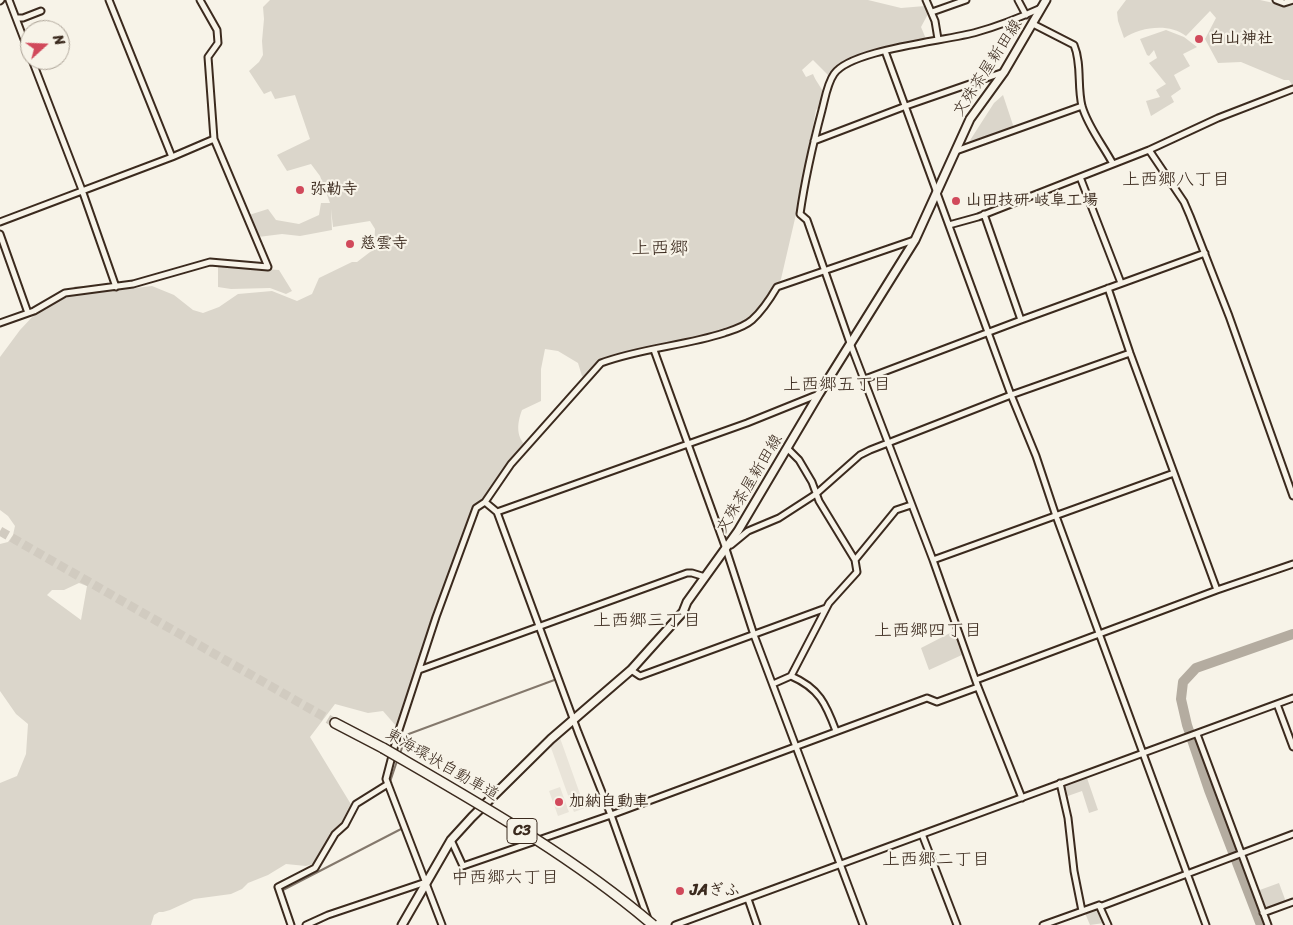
<!DOCTYPE html>
<meta charset="utf-8">
<style>
body{margin:0}
#map{position:relative;width:1293px;height:925px;overflow:hidden;background:#f7f3e8;font-family:Sriracha,sans-serif}
canvas{display:block}
.north{position:absolute;left:20px;top:20px;width:50px;height:50px;box-sizing:border-box;background:#f7f3e8;border:1px solid #aca397;border-radius:50%;rotate:70deg;font-size:14px;font-weight:700;line-height:20px;text-align:center;color:#3b2a1e}
.north::after{content:'';display:block;margin:auto;width:18px;height:22px;background:#d1495b;clip-path:polygon(50% 0,100% 100%,50% 72%,0 100%)}
</style>
<div id="map">
<canvas width="1293" height="925"></canvas>
<div class="north">N</div>
</div>
<script>
const c = document.querySelector('canvas').getContext('2d');
c.lineJoin = 'round';
function fill(path, color) { c.fillStyle = color; c.fill(path, 'evenodd'); }
function trace(path, color, width, dash) { c.strokeStyle = color; c.lineWidth = width; c.lineCap = dash ? 'butt' : 'round'; c.setLineDash(dash || []); c.stroke(path); }
function drawText(font, color, halo, rows, align = 'center') {
  c.font = font + ' Sriracha,"Klee One",sans-serif'; c.lineWidth = 4.5; c.setLineDash([]); c.textBaseline = 'middle'; c.strokeStyle = halo; c.fillStyle = color; for (const [text, x, y, turn = 0] of rows) {
    c.save(); c.translate(x, y); c.rotate((+turn || 0) * Math.PI / 180); c.textAlign = isNaN(turn) ? turn : align; if (halo) c.strokeText(text, 0, 0); c.fillText(text, 0, 0); c.restore();
  }
}
const built = new Path2D(`
 M560,738L585,808L574,812L550,745Z
 M560,787L569,812L558,816L549,791Z`);
const green = new Path2D(`
 M270,0H868L901,8L925,6L928,14L921,27L926,39C901,45 841,53 831,78L813,60L802,70L806,77L813,74C818,88 834,96 816,110L797,210L781,279L767,306L748,324L733,333L668,343L612,358L604,362L587,379L582,376L578,363L558,351L545,349L541,369V401L522,410C517,423 515,439 529,448L479,502L462,535L397,727L383,711L368,713L335,704L310,737L352,806L316,863L306,866L286,864L268,875L248,883L242,889L231,894L194,899L170,910L163,912H159L154,915L151,925H0V783L17,776L26,754L28,724L16,714L0,691V544L8,542L13,535L15,526L8,516L0,510V357L20,330L34,315L67,295L75,286H87L95,293L152,286L174,295L193,310L203,313L219,307L238,294L272,291L297,301L312,294L319,278L352,262H357L374,249L375,229L370,221L333,227L331,209L332,230L300,236L282,234L258,237L249,215L268,209L276,220L299,224L319,215L321,203H330L320,176L311,164L287,171L277,155L310,139L295,95L275,99L271,91L264,94L249,71L259,62L263,55L262,41L264,19L263,7ZM79,583L87,586L81,620L47,595L52,590H64Z
 M1126,0H1260L1283,5H1293V86L1289,80H1284L1241,62L1218,63L1205,39L1216,18L1210,11L1186,36C1169,23 1141,27 1124,38L1118,21L1117,12Z
 M1166,30L1184,37L1197,47L1183,54L1190,66L1174,75L1181,89L1171,96L1174,102L1151,116L1146,101L1160,97L1156,90L1166,84L1149,63L1157,58L1154,50L1149,56L1147,55L1140,39Z
 M1003,95L1014,128L967,145L994,103Z
 M218,266L279,270L292,291L286,294L270,288L231,289L218,287Z
 M956,630L964,654L929,670L921,648Z
 M1087,778L1098,810L1089,813L1082,791L1065,797L1062,786Z
 M1279,883L1286,902L1265,910L1263,908L1257,891Z
 M1099,909L1104,923L1090,925L1085,913Z`);
const stream = new Path2D(`
 M400,754L406,735L557,679
 M390,782L397,761
 M282,892L281,891L403,828L402,826`);
const river = new Path2D(`
 M1261,925L1209,790L1187,725L1181,699L1183,682L1196,668L1293,634`);
const highwayTunnel = new Path2D(`
 M0,531L335,723`);
const street = new Path2D(`
 M9,0L30,55
 M109,0L172,157
 M926,0L935,21L938,39
 M1018,0L1026,15
 M1276,0L1284,3L1293,0
 M0,1L1,0
 M932,12L966,0
 M16,18H23L41,11
 M1033,24L1074,45C1082,64 1077,86 1082,106C1088,127 1103,145 1113,164
 M885,51L1011,395L1036,456L1056,516L1206,925
 M32,60L82,190L116,287
 M814,141L906,106L1004,72
 M1149,150L1184,202L1190,216L1229,316L1293,496
 M956,151L1082,106
 M1080,177L1121,283
 M984,214L1021,320
 M0,222L172,157L214,139
 M949,225L978,217L1080,177L1149,150L1218,118L1293,89
 M0,234L28,313
 M1108,288L1130,353L1217,590
 M0,323L34,311L65,293L133,284L210,262L268,267L214,139L208,57L218,43L217,30L200,0
 M654,350L726,549L754,635L863,925
 M865,379L1021,320L1205,253
 M485,502L497,512L578,732L611,815L648,919
 M497,512L747,423L819,394
 M731,545L748,531L779,518L816,494L860,455L870,450L1011,395L1130,353
 M855,560L896,510L911,505
 M933,560L1174,473
 M419,670L687,573H692L705,577
 M631,670L640,676L826,608
 M791,676C819,688 826,704 836,731
 M976,680L1217,590L1293,564
 M773,684L791,676L829,603L857,572L855,560L819,501L812,482L799,460L787,448
 M1277,704L1293,747
 M1197,734L1268,925
 M1060,783L1068,818L1074,871L1082,911
 M1022,798L978,687L933,560L850,343L807,220L800,214C805,179 813,144 822,110C825,99 827,84 834,74C851,49 947,41 977,32C999,26 1021,17 1041,8
 M922,834L957,925
 M451,840L463,866L611,815L927,698L937,702L978,687
 M748,899L757,925
 M1099,905L1108,925
 M1263,913L1293,902
 M291,925L278,887L315,868L335,834L345,825L356,804L388,784
 M306,925L328,915L426,882
 M442,925L386,779L398,733L436,617L476,508L485,502L511,464L601,363C641,348 684,346 724,333C733,330 744,327 752,320C762,311 770,299 777,287L914,240
 M675,925L1293,698
 M1043,925L1099,905L1102,906L1293,834`);
const secondary = new Path2D(`
 M402,925L451,840L472,817L551,739L631,670L683,612L687,602L738,531L819,394L915,240L970,119L1004,72L1046,0`);
const highway = new Path2D(`
 M335,723L383,748`);
const highwayBridge = new Path2D(`
 M383,748C476,802 571,855 653,925`);
const markers = [
 [1199,39,5,"#d1495b"],
 [300,190,5,"#d1495b"],
 [956,201,5,"#d1495b"],
 [350,244,5,"#d1495b"],
 [559,802,5,"#d1495b"],
 [680,891,5,"#d1495b"]
];
const shields = [
 [522,831,30]
];
const shieldNames = [
 ["C3",522,831]
];
const poiNames = [
 ["白山神社",1209,39],
 ["弥勒寺",310,190],
 ["山田技研 岐阜工場",966,201],
 ["慈雲寺",360,244],
 ["加納自動車",569,802],
 ["JAぎふ",690,891]
];
const streetNames = [
 ["文殊茶屋新田線",988,68,-57],
 ["文殊茶屋新田線",750,484,-59],
 ["東海環状自動車道",442,765,30]
];
const neighbourhoodNames = [
 ["上西郷八丁目",1176,180],
 ["上西郷五丁目",837,385],
 ["上西郷三丁目",647,621],
 ["上西郷四丁目",928,631],
 ["上西郷二丁目",936,860],
 ["中西郷六丁目",505,878]
];
const quarterNames = [
 ["上西郷",660,249]
];
fill(built, '#e9e4d9');
fill(green, '#dbd6cb');
trace(stream, '#84786c', 2);
trace(river, '#b4aca0', 10);
trace(highwayTunnel, '#d1cbc0', 9, [9, 4.5]);
trace(street, '#3b2a1e', 9);
trace(secondary, '#3b2a1e', 11);
trace(highway, '#3b2a1e', 12);
trace(street, '#f7f3e8', 5);
trace(secondary, '#f7f3e8', 7);
trace(highway, '#f7f3e8', 9);
trace(highwayBridge, '#3b2a1e', 12, []);
trace(highwayBridge, '#f7f3e8', 9);
for (const [x, y, r, color] of markers) { const dot = new Path2D(); dot.arc(x, y, r, 0, 2 * Math.PI); c.fillStyle = color; c.fill(dot); trace(dot, '#f7f3e8', 2); }
for (const [x, y, w] of shields) { const box = new Path2D(); box.roundRect(x - w / 2, y - 12.5, w, 25, 4); c.fillStyle = '#f7f3e8'; c.fill(box); trace(box, '#3b2a1e', 1); }
drawText('bold 15px', '#3b2a1e', null, shieldNames);
drawText('bold 16px', '#3b2a1e', '#f7f3e8', poiNames, 'left');
drawText('16px', '#3b2a1e', '#f7f3e8', streetNames);
drawText('18px', '#3b2a1e', '#f7f3e8', neighbourhoodNames);
drawText('19px', '#3b2a1e', '#f7f3e8', quarterNames);
</script>
